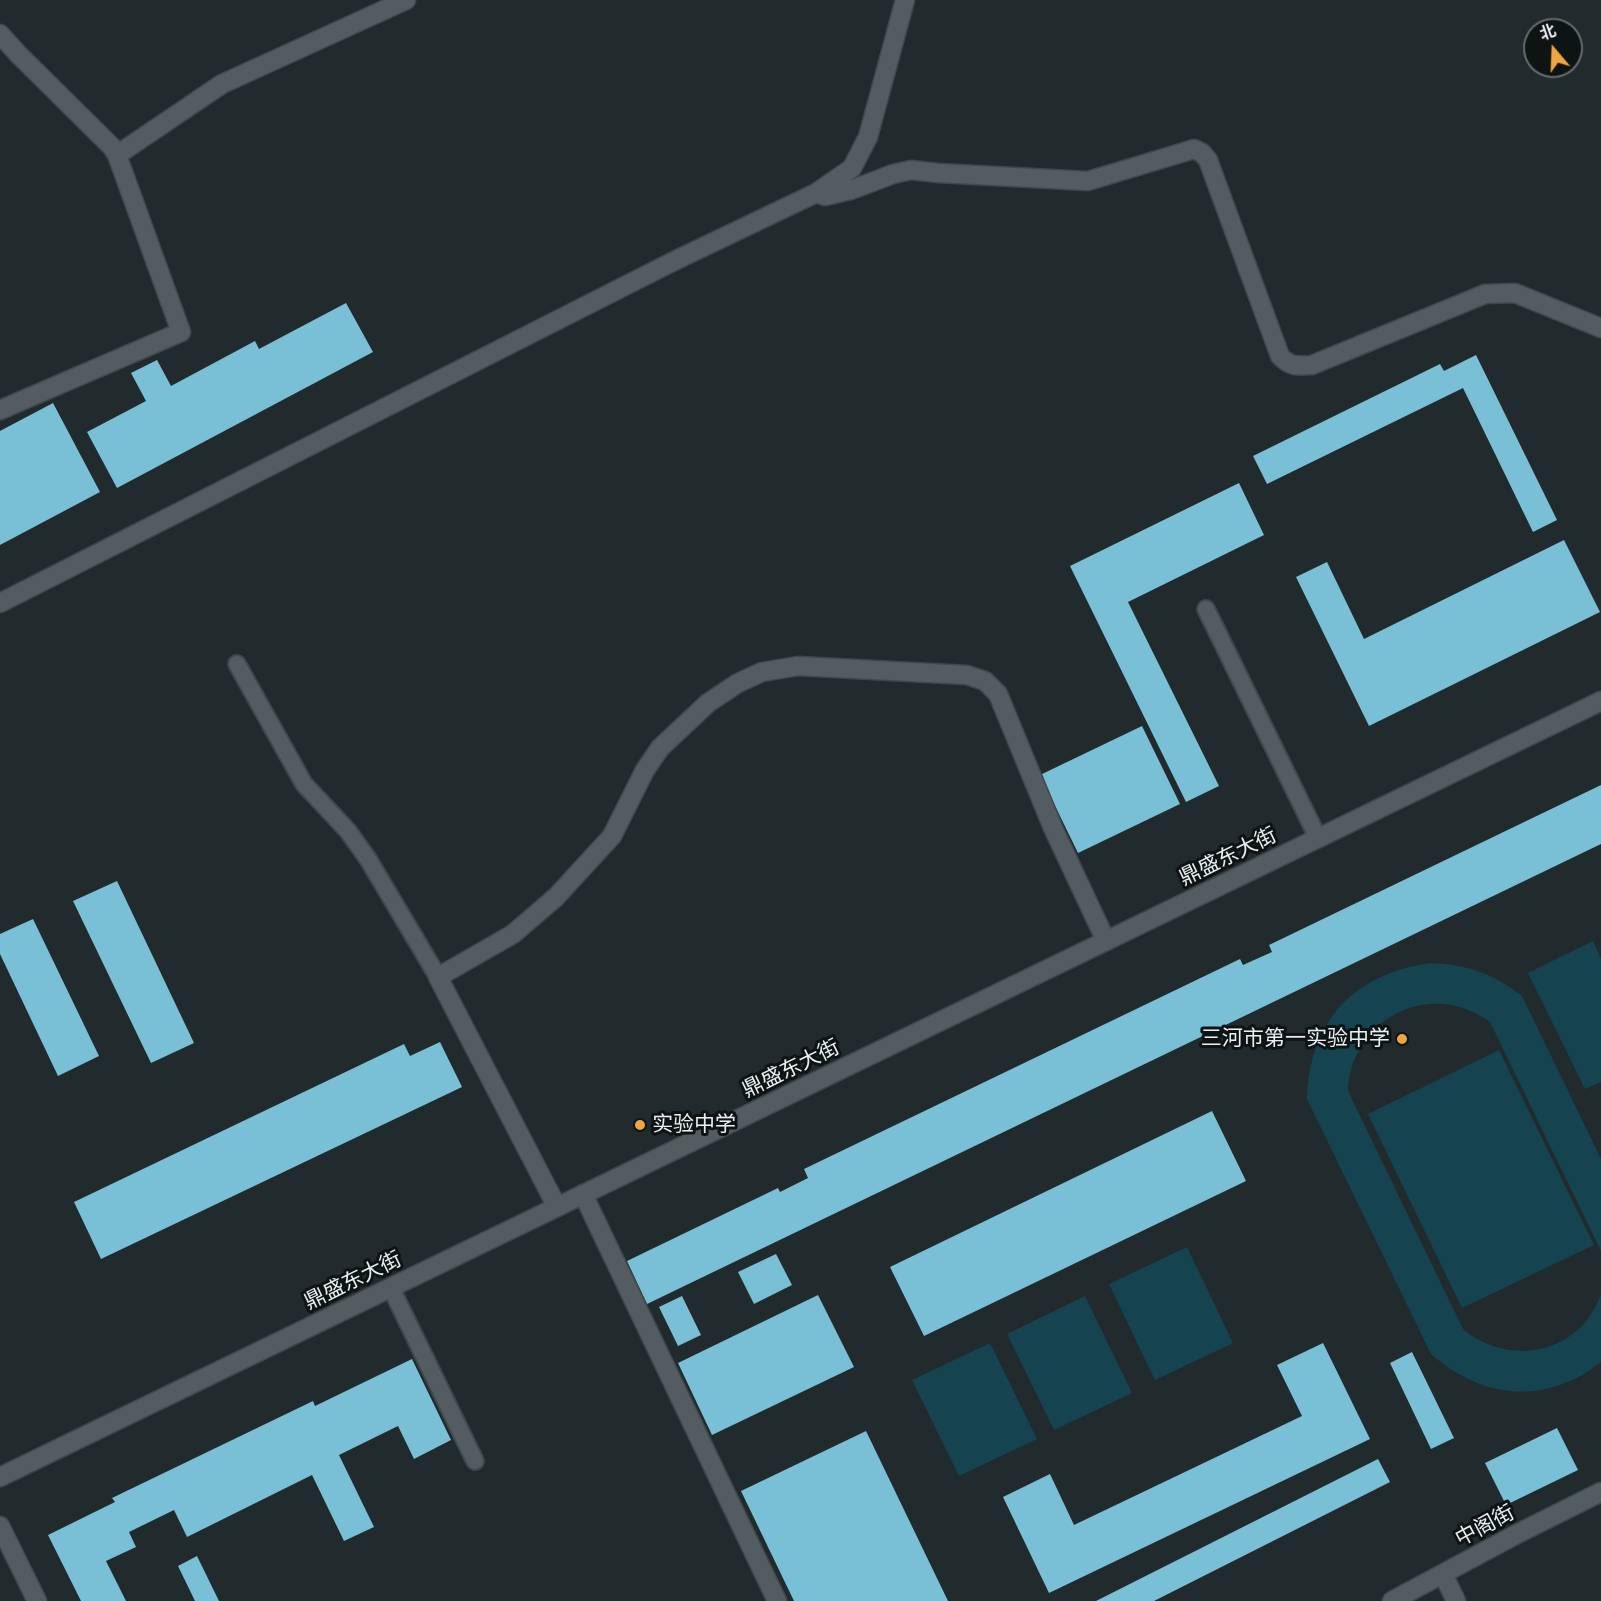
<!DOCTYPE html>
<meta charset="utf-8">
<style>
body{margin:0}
#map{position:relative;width:1601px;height:1601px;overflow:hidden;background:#212b2e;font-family:Montserrat,"Noto Sans SC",sans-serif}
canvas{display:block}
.north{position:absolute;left:1523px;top:18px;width:60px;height:60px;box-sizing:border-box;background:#0e1314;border:2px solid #666b6d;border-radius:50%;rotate:341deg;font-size:16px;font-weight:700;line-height:24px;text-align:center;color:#e9f0f2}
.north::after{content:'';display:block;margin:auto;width:21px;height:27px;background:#f0a63e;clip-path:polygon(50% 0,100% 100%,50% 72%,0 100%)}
</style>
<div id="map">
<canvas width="1601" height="1601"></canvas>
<div class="north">北</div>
</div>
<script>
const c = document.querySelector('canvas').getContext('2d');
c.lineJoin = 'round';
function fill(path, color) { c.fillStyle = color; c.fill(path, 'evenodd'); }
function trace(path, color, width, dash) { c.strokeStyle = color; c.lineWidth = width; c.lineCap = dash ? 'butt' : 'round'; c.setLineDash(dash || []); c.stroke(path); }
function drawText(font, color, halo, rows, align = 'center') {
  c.font = font + ' Montserrat,"Noto Sans SC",sans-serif'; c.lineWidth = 6; c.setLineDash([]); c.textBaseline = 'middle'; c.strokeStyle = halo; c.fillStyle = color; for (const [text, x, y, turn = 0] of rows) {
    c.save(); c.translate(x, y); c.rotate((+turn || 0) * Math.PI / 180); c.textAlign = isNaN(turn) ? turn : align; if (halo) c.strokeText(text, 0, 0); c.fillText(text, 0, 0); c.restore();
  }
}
const green = new Path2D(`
 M1593,941L1601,959V1082L1585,1089L1528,973Z
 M1431,963C1469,965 1492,973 1522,996L1601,1159V1251L1490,1022C1431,978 1351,1018 1348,1091L1463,1329C1510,1368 1580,1354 1601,1294V1362C1546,1406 1482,1399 1431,1354L1307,1099C1310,1020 1353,974 1431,963Z
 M1499,1050L1594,1245L1462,1308L1368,1114Z
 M1187,1247L1233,1343L1155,1380L1109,1284Z
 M1085,1296L1132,1393L1054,1430L1007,1334Z
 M990,1343L1037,1439L959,1476L912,1380Z`);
const building = new Path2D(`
 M346,303L373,352L117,488L87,432L146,401L131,373L157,360L171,386L255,341L259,349Z
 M1476,355L1557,520L1533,532L1463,388L1267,484L1253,456L1440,364L1444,371Z
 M53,403L100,492L0,545V431Z
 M1239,483L1264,535L1128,602L1219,786L1186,802L1070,566Z
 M1564,540L1600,612L1369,726L1296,577L1327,562L1364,639Z
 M1142,726L1180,804L1078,853L1040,775Z
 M1601,785V844L647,1304L627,1261L778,1188L780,1192L808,1178L804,1169L1240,959L1243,965L1272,952L1269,945Z
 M117,881L194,1043L151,1063L73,901Z
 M33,919L99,1056L58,1076L0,954V934Z
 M440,1042L462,1087L101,1259L74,1202L404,1044L410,1056Z
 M1212,1111L1246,1181L924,1336L890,1267Z
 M776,1254L792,1285L754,1304L738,1272Z
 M818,1295L854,1367L712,1435L678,1363Z
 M682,1296L701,1335L678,1346L659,1307Z
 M1323,1343L1370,1439L1049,1593L1003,1497L1050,1474L1074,1525L1302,1416L1277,1365Z
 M1412,1352L1454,1438L1431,1449L1390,1363Z
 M412,1359L451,1440L414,1459L398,1426L339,1455L374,1527L344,1541L312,1475L187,1537L174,1510L129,1532L136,1547L106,1561L126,1601H81L48,1535L115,1502L112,1498L313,1401L315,1406Z
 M1557,1428L1578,1470L1506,1505L1485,1463Z
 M866,1431L948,1601H794L741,1491Z
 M1378,1459L1390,1482L1154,1601H1096Z
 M197,1556L219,1601H195L178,1566Z`);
const service = new Path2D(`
 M1206,609L1318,838
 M237,664L304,784L348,831L368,859L438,977
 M391,1288L475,1461`);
const minor = new Path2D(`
 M0,34L18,54L112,147L117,155L181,332L0,410
 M117,155L222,84L406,0
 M816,193L825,196L851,190L893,174L911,170L938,173L1088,181L1194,149L1202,153L1208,160L1280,356C1290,367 1298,366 1312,365L1485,294L1515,293L1601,328
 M0,603L674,261L816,193L852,168L868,137L905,0
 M583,1194L777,1601
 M557,1207L438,977L513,934L556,897L612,836L645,770L660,748L708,703L738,683L762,672L798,666L967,675L985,681L998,694L1053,828L1106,941
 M1443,1574L1456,1601
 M1392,1601L1515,1535L1601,1492`);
const tertiary = new Path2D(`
 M0,1526L37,1601`);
const secondary = new Path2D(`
 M0,1477L1601,701`);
const markers = [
 [1402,1039,6,"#f0a63e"],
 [640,1125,6,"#f0a63e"]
];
const streetNames = [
 ["鼎盛东大街",1228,857,-26],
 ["鼎盛东大街",791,1069,-26],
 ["鼎盛东大街",353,1281,-26],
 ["中阁街",1485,1526,-28]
];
const poiNames = [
 ["三河市第一实验中学",1390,1039],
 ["实验中学",652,1125,"left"]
];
fill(green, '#164350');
fill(building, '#79bfd6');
trace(service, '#40484b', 20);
trace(minor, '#40484b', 21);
trace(tertiary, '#40484b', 21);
trace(secondary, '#40484b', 21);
trace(service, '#535d61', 16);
trace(minor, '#535d61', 18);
trace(tertiary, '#535d61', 18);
trace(secondary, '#535d61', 18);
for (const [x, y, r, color] of markers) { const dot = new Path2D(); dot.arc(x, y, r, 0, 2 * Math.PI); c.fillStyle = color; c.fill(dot); trace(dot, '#0e1314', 2); }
drawText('21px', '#e9f0f2', '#0e1314', streetNames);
drawText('21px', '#e9f0f2', '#0e1314', poiNames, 'right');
</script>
